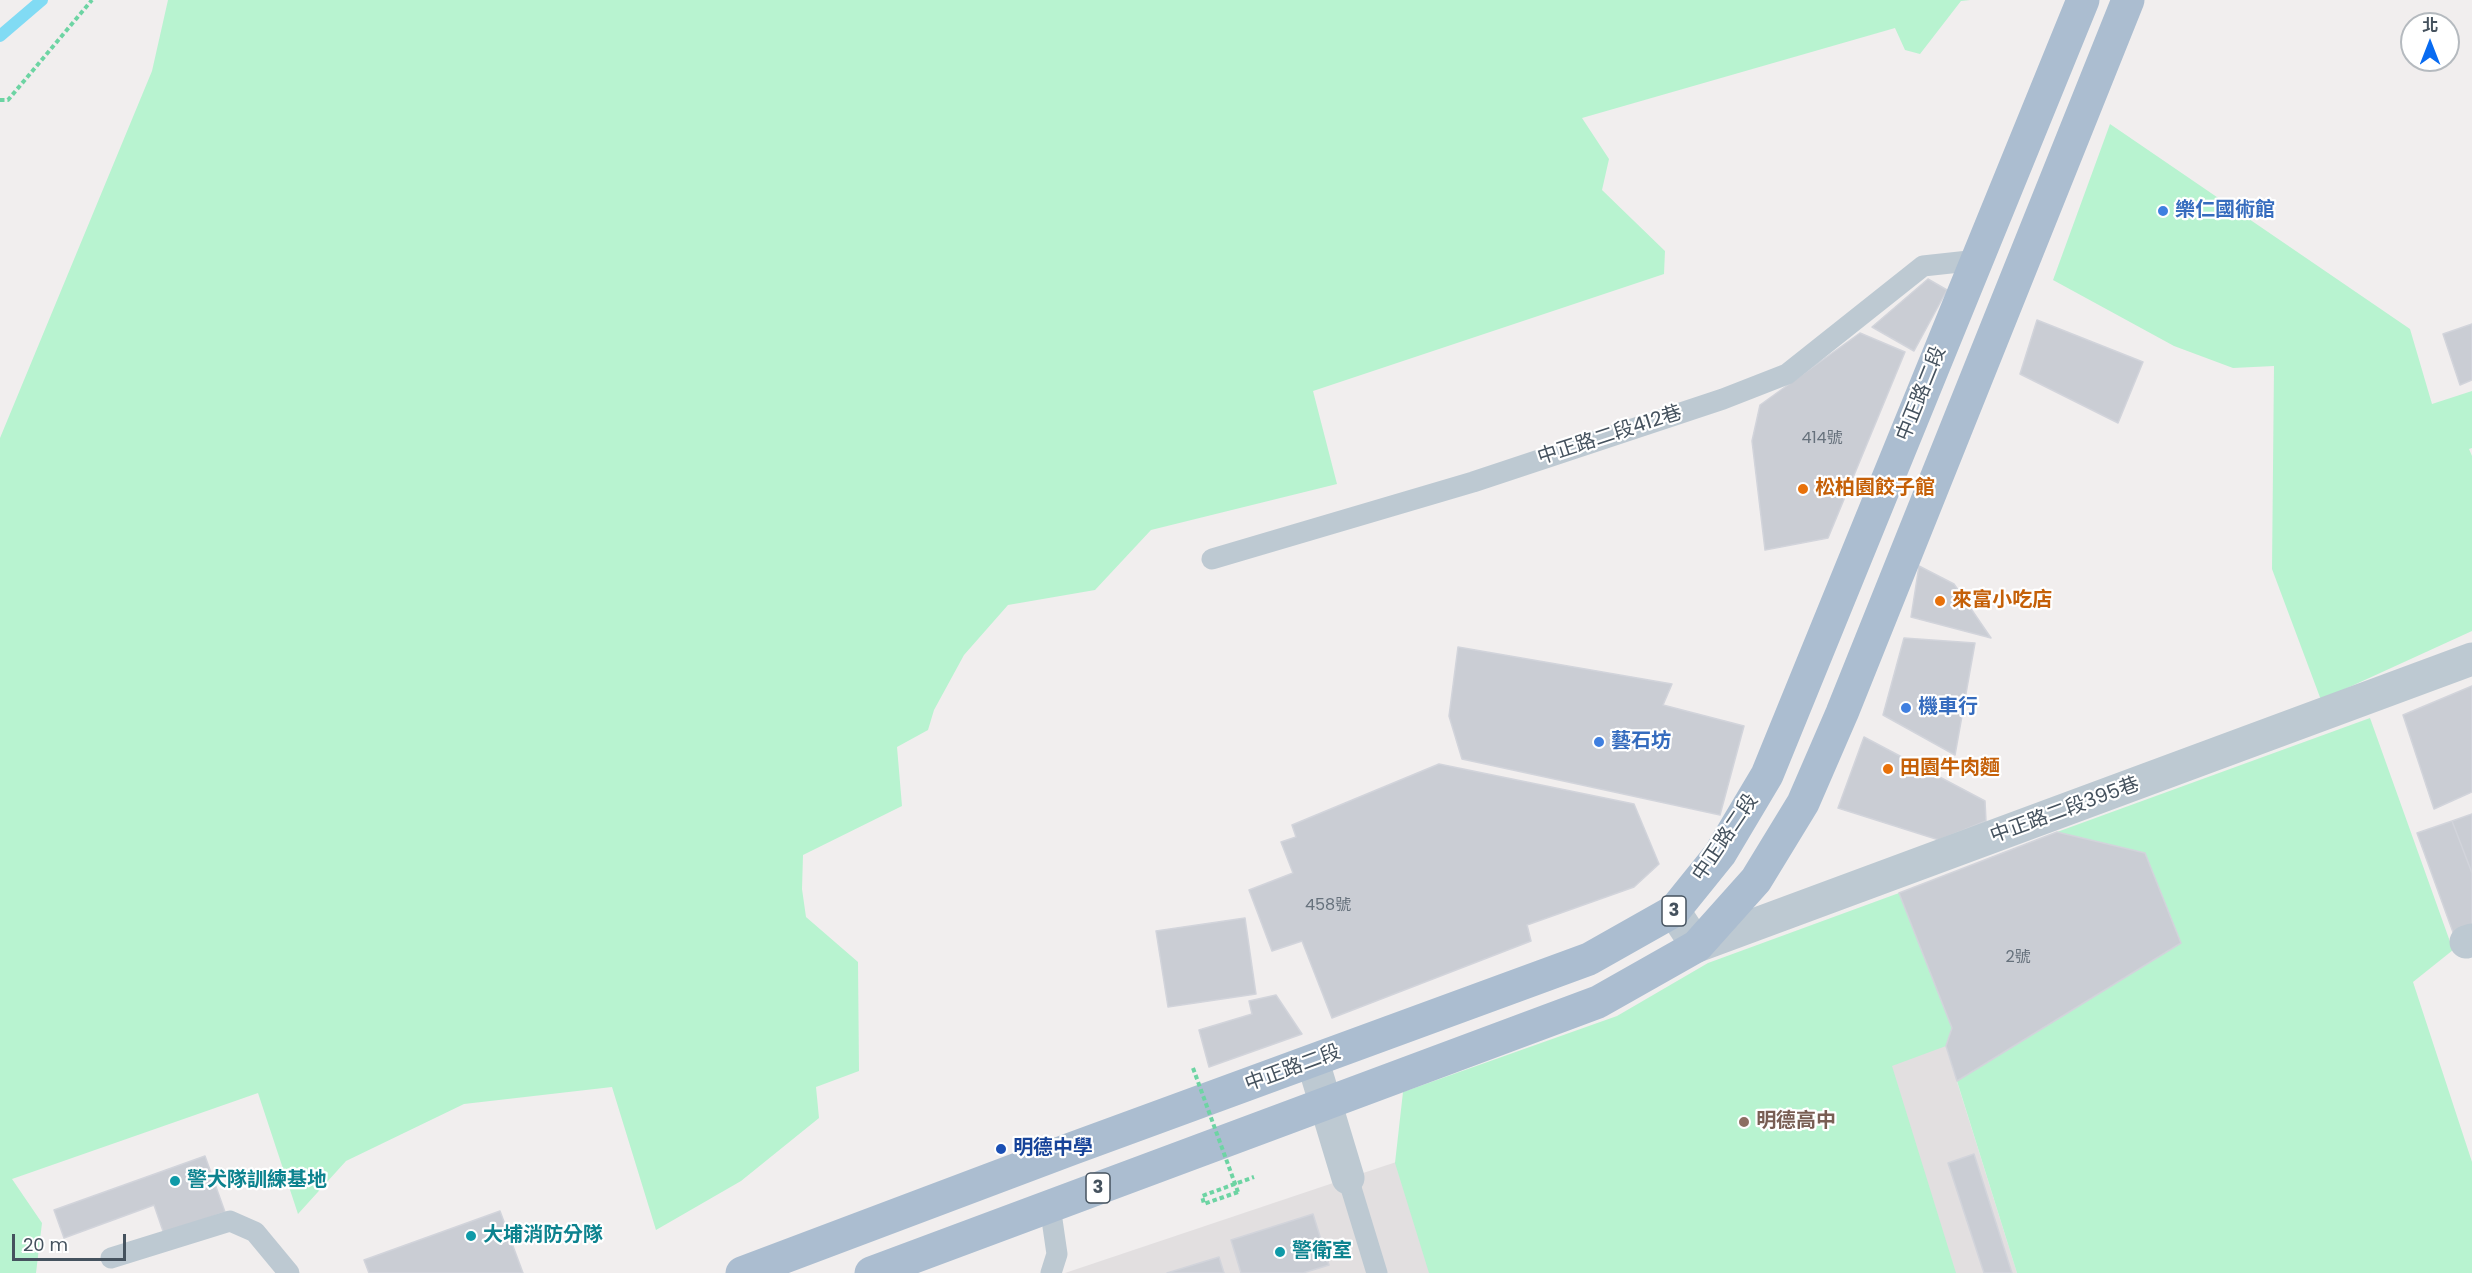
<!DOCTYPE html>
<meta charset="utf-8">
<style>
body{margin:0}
#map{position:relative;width:2472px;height:1273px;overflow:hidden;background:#f1eeee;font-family:Poppins,"Noto Sans TC",sans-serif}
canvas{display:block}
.north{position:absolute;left:2400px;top:12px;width:60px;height:60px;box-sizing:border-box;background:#fff;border:2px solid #b5babf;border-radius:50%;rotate:0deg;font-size:16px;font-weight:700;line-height:24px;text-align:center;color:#45525e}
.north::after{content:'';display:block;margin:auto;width:21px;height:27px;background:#086bf1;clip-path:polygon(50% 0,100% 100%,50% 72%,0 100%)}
.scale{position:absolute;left:12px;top:1234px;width:114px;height:27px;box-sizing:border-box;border:3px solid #45525e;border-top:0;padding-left:8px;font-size:18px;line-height:21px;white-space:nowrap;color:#45525e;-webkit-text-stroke:4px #fff;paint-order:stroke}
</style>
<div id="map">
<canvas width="2472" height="1273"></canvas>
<div class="north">北</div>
<div class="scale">20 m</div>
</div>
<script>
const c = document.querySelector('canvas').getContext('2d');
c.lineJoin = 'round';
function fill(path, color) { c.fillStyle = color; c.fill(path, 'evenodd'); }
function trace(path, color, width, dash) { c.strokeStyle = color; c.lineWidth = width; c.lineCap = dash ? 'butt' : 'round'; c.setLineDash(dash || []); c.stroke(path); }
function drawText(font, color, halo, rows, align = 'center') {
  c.font = font + ' Poppins,"Noto Sans TC",sans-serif'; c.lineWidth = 4.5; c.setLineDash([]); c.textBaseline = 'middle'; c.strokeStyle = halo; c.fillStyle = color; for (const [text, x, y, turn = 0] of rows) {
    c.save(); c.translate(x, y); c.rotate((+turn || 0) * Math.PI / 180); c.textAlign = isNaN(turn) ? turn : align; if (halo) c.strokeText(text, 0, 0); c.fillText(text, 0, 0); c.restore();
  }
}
const education = new Path2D(`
 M1927,986L2017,1273H1065L1348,1178Z`);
const green = new Path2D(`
 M168,0H1970L1961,1L1920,54L1905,50L1895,28L1582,118L1609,159L1602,190L1665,251L1664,274L1313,391L1337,484L1151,530L1095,590L1008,605L964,655L934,710L928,730L897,747L902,806L803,855L802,889L806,917L858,962L859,1071L816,1087L819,1118L741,1181L656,1230L612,1087L464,1104L346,1161L298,1214L258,1093L12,1179L42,1223L36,1273H0V438L152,71Z
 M2110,124L2410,329L2432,404L2472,391V448L2469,449L2472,456V631L2321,700L2272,569L2274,366L2233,368L2174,346L2053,280Z
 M2370,718L2453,950L2413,982L2472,1162V1273H2017L1957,1081L2181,943L2145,853L2057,832Z
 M1899,893L1952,1028L1946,1046L1892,1066L1956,1273H1429L1395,1163L1403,1092L1617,1016L1708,963Z`);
const stream = new Path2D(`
 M0,36L42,0`);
const building = new Path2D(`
 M1928,279L1947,290L1914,351L1872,327Z
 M2037,320L2143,362L2118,423L2020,374Z
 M2472,324V380L2460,385L2443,334Z
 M1860,333L1905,352L1828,538L1765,550L1752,441L1760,405Z
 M1919,566L1954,584L1991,638L1911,617Z
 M1904,638L1975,643L1955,755L1883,715Z
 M1458,647L1672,684L1663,705L1744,726L1720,815L1462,759L1449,716Z
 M2472,686V792L2434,809L2403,715Z
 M1864,737L1985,801L1986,821L1939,840L1838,808Z
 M1439,764L1634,804L1659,864L1634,887L1527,925L1531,941L1332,1018L1302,941L1272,951L1249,890L1293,873L1281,842L1296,837L1292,825Z
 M2472,814V873L2452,821Z
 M2452,821L2472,873V928L2454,935L2417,833Z
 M2057,832L2145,853L2181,943L1957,1081L1946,1046L1952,1028L1899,893Z
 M1245,918L1256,994L1168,1007L1156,931Z
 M1276,995L1302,1034L1209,1067L1199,1030L1252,1014L1249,1001Z
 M1974,1154L2012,1273H1984L1948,1163Z
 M205,1156L225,1212L164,1234L154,1205L64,1238L54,1210Z
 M500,1211L523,1273H369L364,1260Z
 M1313,1214L1329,1265L1303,1273H1241L1231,1240Z
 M1219,1257L1224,1273H1167Z`);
const path = new Path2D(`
 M0,100H8L92,0
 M1238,1192L1204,1204L1202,1196L1254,1177`);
const lane = new Path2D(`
 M1212,559L1473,482L1723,399L1787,374L1923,266L1978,260
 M1348,1178L1377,1273
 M1050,1206L1057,1254L1051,1273
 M111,1258L230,1221L255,1232L289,1273`);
const street = new Path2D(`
 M1674,911L1697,946L2472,659
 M2466,942L2472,940
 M1313,1062L1348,1178`);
const primary = new Path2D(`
 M742,1273L1071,1149L1589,959L1674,911L1720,854L1767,775L2083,0
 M871,1273L1598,1002L1697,946L1756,880L1803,803L1842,713L2128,0`);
const pathBridge = new Path2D(`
 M1193,1068L1238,1192`);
const markers = [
 [2163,211,6,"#3f7fe0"],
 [1803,489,6,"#e8710a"],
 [1940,601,6,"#e8710a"],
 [1906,708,6,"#3f7fe0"],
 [1599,742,6,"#3f7fe0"],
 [1888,769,6,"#e8710a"],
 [1744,1122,6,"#8d6e63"],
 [1001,1149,6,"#1a4fb4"],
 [175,1181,6,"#0f9aa8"],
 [471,1236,6,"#0f9aa8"],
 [1280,1252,6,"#0f9aa8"]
];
const numberNames = [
 ["414號",1822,439],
 ["458號",1328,906],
 ["2號",2018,958]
];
const shields = [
 [1674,911,24],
 [1098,1188,24]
];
const shieldNames = [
 ["3",1674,911],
 ["3",1098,1188]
];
const shopNames = [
 ["樂仁國術館",2175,211],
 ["機車行",1918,708],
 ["藝石坊",1611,742]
];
const streetNames = [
 ["中正路二段",1922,394,-68],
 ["中正路二段412巷",1610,436,-18],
 ["中正路二段395巷",2065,811,-20],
 ["中正路二段",1726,838,-56],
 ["中正路二段",1293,1069,-20]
];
const foodNames = [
 ["松柏園餃子館",1815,489],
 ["來富小吃店",1952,601],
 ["田園牛肉麵",1900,769]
];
const educationNames = [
 ["明德高中",1756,1122]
];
const transitNames = [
 ["明德中學",1013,1149]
];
const cultureNames = [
 ["警犬隊訓練基地",187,1181],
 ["大埔消防分隊",483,1236],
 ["警衛室",1292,1252]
];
fill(education, '#e2dfe0');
fill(green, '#b8f3d0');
trace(stream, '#81dbf4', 12);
fill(building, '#cacdd4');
trace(building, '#d2d4db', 1.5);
trace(path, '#6dd4a3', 4, [4.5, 3]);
trace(lane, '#bdc9d2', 21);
trace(street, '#bdc9d2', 33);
trace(primary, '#abbdd0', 33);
trace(pathBridge, '#6dd4a3', 4, [4.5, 3]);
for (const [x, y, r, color] of markers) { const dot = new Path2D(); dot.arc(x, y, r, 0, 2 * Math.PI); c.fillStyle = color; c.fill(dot); trace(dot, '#fff', 2); }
drawText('16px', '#66717c', null, numberNames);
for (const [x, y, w] of shields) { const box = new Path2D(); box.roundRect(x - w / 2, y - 15, w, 30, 4.5); c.fillStyle = '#fff'; c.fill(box); trace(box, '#45525e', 1.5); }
drawText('bold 18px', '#45525e', null, shieldNames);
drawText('bold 20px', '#366cbe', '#fff', shopNames, 'left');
drawText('20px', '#45525e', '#fff', streetNames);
drawText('bold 20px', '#c56008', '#fff', foodNames, 'left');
drawText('bold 20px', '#785e54', '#fff', educationNames, 'left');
drawText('bold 20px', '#164399', '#fff', transitNames, 'left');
drawText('bold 20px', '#0d838f', '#fff', cultureNames, 'left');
</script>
